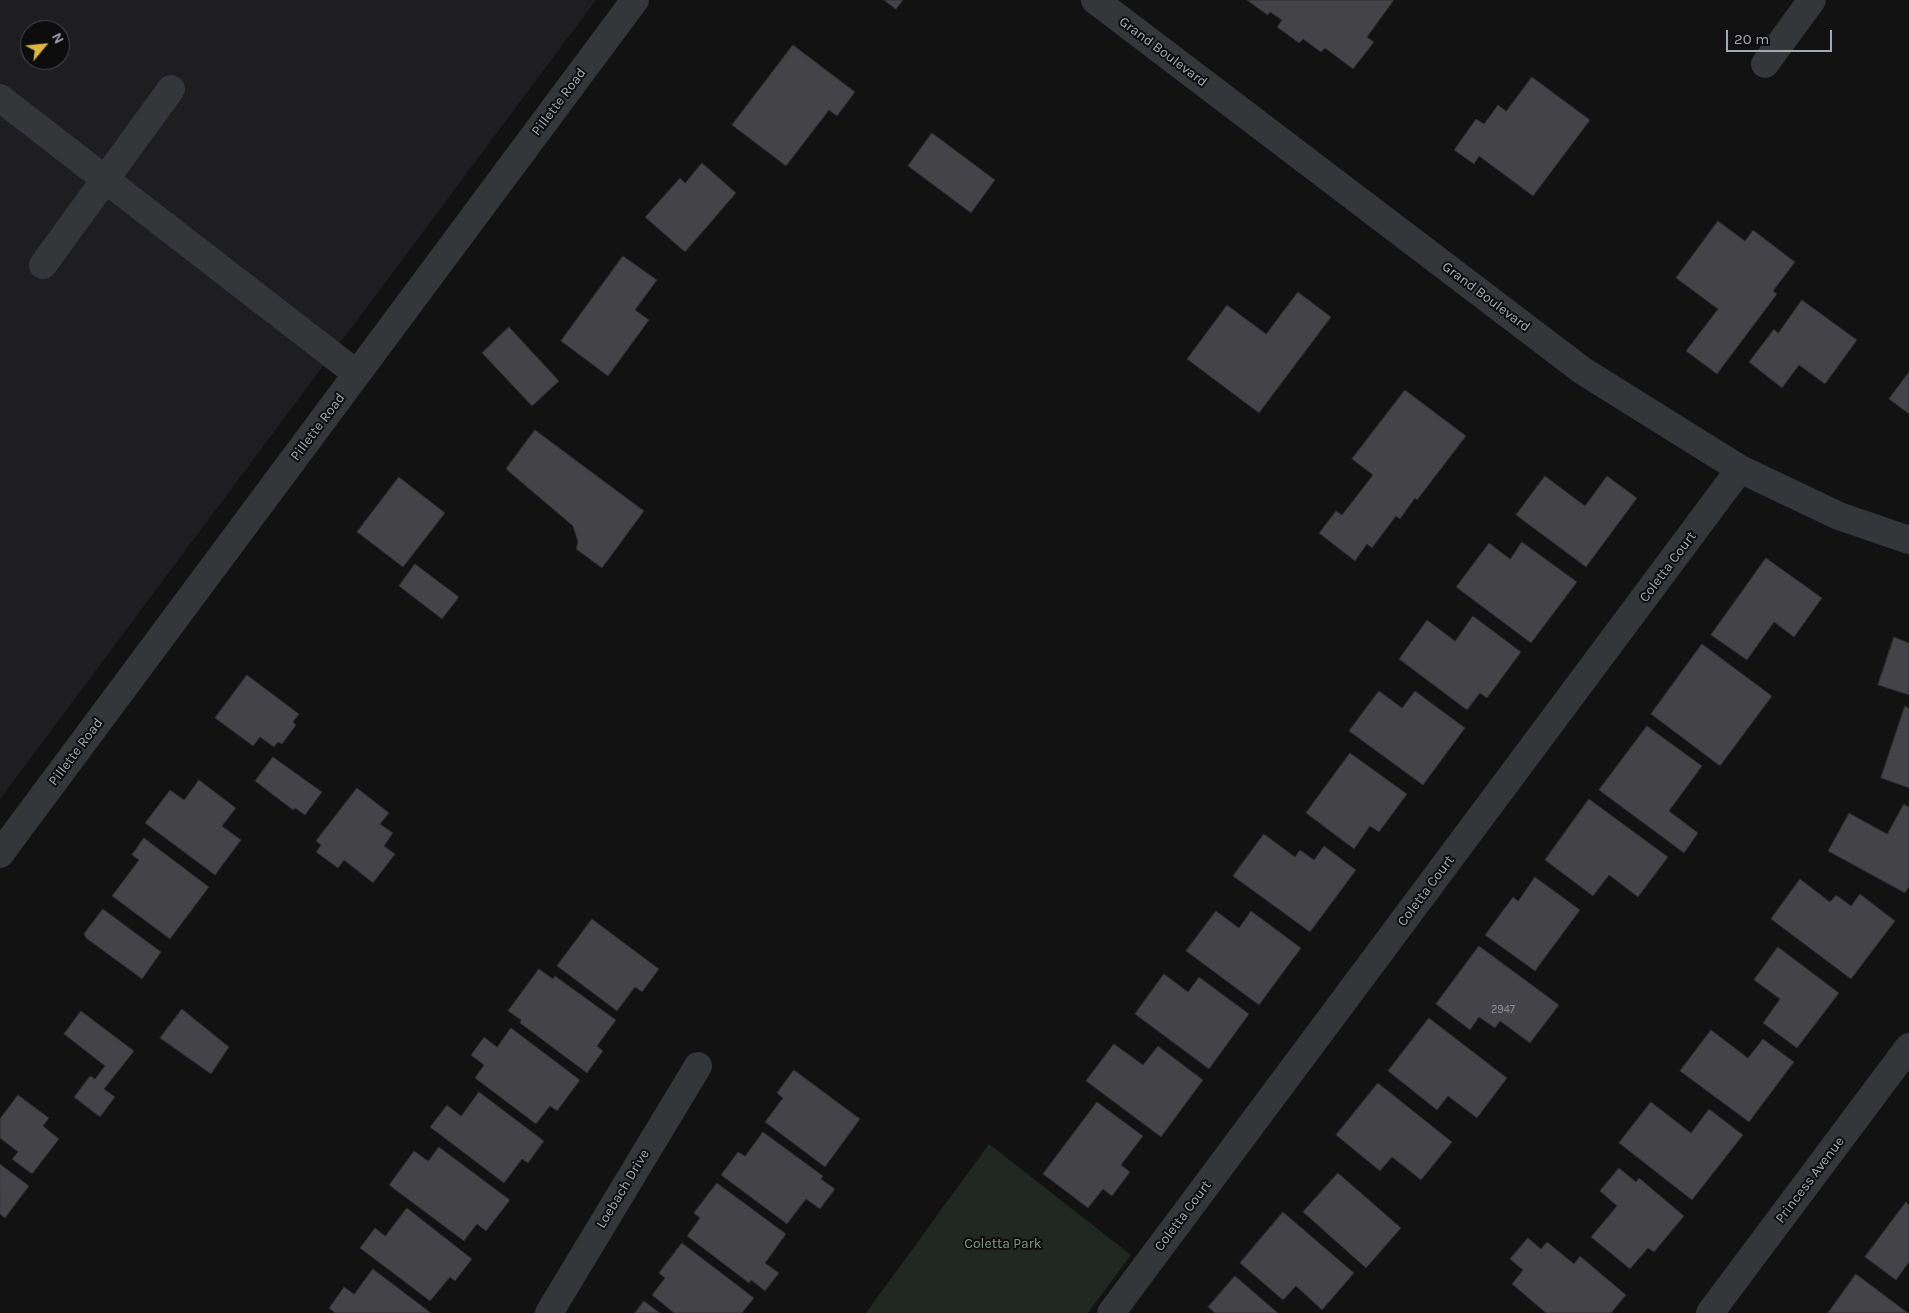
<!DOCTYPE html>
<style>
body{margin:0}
#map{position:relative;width:1909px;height:1313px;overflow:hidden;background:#121213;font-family:Karla,sans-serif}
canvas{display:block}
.north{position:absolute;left:20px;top:20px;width:50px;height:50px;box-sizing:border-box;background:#0d0d0e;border:1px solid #4a4b50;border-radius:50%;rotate:62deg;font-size:14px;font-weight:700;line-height:20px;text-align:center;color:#a5a8b2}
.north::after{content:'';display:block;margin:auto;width:18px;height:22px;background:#dcb641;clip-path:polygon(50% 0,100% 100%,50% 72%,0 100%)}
.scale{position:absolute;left:1726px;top:30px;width:106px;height:22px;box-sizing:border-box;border:2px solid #a5a8b2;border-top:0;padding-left:6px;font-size:15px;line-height:18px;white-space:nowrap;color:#a5a8b2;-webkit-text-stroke:4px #0d0d0e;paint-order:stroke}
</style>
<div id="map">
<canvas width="1909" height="1313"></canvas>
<div class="north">N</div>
<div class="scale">20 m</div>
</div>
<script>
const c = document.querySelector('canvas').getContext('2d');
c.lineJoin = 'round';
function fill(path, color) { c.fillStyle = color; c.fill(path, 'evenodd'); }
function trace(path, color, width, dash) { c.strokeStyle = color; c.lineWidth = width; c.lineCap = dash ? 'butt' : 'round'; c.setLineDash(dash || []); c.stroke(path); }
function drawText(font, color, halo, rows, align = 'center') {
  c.font = font + ' Karla,sans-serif'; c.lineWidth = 4; c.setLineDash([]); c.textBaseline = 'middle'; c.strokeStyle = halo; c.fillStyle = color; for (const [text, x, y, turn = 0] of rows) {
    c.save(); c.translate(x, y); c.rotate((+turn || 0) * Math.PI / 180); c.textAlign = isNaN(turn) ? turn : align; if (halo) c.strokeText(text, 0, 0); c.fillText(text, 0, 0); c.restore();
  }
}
const built = new Path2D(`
 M0,0H596L0,799ZM30,30H60V60H30Z`);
const green = new Path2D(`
 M989,1144L1131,1255L1088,1313H866Z`);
const building = new Path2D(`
 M884,0H903L896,9Z
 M1247,0H1394L1367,37L1374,42L1353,69L1325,48L1321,52L1303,39L1299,43L1277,27L1282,20L1270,12L1268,15Z
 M793,45L855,92L837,116L829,110L786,166L732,125Z
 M1532,77L1590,120L1533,196L1479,156L1474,164L1454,150L1476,119L1484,124L1498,105L1506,111Z
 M932,133L995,180L971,213L908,166Z
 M702,163L736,193L685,252L645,217L680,178L685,183Z
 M1718,221L1745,241L1753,230L1795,262L1773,291L1777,294L1717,374L1686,351L1718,309L1676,278Z
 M623,256L657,280L635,310L649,320L608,376L561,341Z
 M1298,292L1331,317L1259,413L1187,359L1227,305L1266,334Z
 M1802,300L1857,340L1825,384L1799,365L1782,388L1749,362L1774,329L1778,333Z
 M509,327L559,381L532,406L482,353Z
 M1909,372V414L1889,399Z
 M1405,390L1466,436L1417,500L1415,498L1400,519L1396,516L1372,548L1367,544L1355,561L1319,533L1336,511L1342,515L1373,475L1352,459Z
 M535,430L644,511L602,568L576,549L578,542L573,526L506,469Z
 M1545,476L1585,506L1607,476L1637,498L1586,567L1516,515Z
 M399,477L445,513L403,567L357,532Z
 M1522,542L1577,582L1531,643L1456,587L1489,543L1510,559Z
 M1766,558L1822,598L1794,637L1774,622L1747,660L1711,635Z
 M415,564L459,597L442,619L399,586Z
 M1473,616L1521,652L1487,698L1480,693L1467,710L1399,659L1427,620L1455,641Z
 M1894,637L1909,643V695L1878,685Z
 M1702,644L1772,696L1720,766L1651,714Z
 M247,675L299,714L293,722L296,725L282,744L278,742L274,747L260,737L253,746L215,718Z
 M1379,691L1402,708L1415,691L1465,728L1423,785L1349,731Z
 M1905,706L1909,708V788L1881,778Z
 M1647,726L1702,766L1669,811L1698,833L1684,853L1599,790Z
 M1350,753L1407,794L1379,832L1370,826L1354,849L1306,813Z
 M273,757L322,792L305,815L295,808L293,810L255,781Z
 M199,780L236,808L222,826L241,840L215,875L145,823L170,790L184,800Z
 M357,788L389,813L380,824L393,833L384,846L395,854L373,883L344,860L338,868L316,852L321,845L316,841Z
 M1589,799L1668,857L1638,897L1609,875L1593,896L1545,860Z
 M1904,804L1909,807V886L1905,893L1828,851L1849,813L1887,834Z
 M1264,834L1295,857L1300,850L1314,860L1324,846L1356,870L1310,932L1233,876Z
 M144,838L209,887L170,939L112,896L139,860L132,855Z
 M1535,877L1580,910L1535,971L1485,935L1513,897L1518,901Z
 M1800,879L1830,902L1836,895L1851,906L1860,894L1895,921L1851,979L1771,919Z
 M103,909L161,952L142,979L86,938L84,934Z
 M1216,911L1239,928L1251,911L1301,948L1259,1005L1186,951Z
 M592,919L659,969L642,992L635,987L617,1011L557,966Z
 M1479,946L1559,1005L1530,1043L1500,1021L1495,1028L1479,1017L1470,1030L1436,1004Z
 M1778,947L1839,993L1797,1048L1763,1023L1780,999L1754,980Z
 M539,969L553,979L555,976L616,1020L597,1046L603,1051L587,1073L520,1023L521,1020L508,1011Z
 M1164,974L1188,992L1199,977L1249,1014L1209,1069L1135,1014Z
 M182,1009L229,1047L211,1074L160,1038Z
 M81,1011L134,1051L104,1089L115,1097L100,1117L74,1097L90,1076L95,1079L105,1066L64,1034Z
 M1429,1018L1507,1078L1477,1118L1448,1096L1437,1110L1388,1071Z
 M511,1028L580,1080L557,1111L550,1106L536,1124L475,1078L484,1065L471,1055L484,1037L497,1047Z
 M1711,1030L1748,1058L1763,1039L1794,1062L1749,1122L1680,1071Z
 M1114,1044L1143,1065L1158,1046L1203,1080L1161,1137L1086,1081Z
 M794,1070L860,1119L825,1167L765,1122L783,1098L777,1093Z
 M1378,1083L1452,1142L1421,1180L1392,1157L1380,1171L1336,1135Z
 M479,1092L544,1141L528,1163L522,1159L504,1183L430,1127L447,1105L461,1116Z
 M18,1095L49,1118L43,1126L59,1139L32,1174L12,1159L18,1152L0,1138V1119Z
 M1097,1102L1143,1136L1121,1165L1130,1172L1112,1196L1103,1189L1088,1208L1043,1174Z
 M1651,1102L1691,1133L1709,1109L1743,1135L1692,1200L1619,1143Z
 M763,1132L823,1176L821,1179L835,1189L820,1209L806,1199L787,1224L721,1175L738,1152L745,1156Z
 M439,1147L510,1200L486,1231L477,1224L464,1241L389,1185L414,1151L428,1161Z
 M0,1164L29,1186L5,1218L0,1214Z
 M1619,1168L1636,1182L1639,1178L1684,1216L1654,1252L1648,1248L1630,1269L1591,1237L1617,1206L1600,1191Z
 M1338,1173L1401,1228L1366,1268L1303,1212Z
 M717,1183L786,1234L765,1263L779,1273L765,1291L751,1280L749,1283L687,1236L700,1218L694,1213Z
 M1906,1202L1909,1205V1262L1896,1280L1865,1257Z
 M407,1208L472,1259L455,1281L450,1277L430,1301L360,1248L375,1228L385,1236Z
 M1283,1212L1354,1273L1322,1310L1296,1286L1283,1300L1240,1263Z
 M1528,1238L1541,1249L1547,1242L1574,1264L1580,1256L1626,1295L1611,1313H1546L1512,1284L1523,1270L1510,1259Z
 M682,1243L754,1298L742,1313H674L652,1295L665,1278L659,1273Z
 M373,1269L431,1313H335L329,1308L344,1287L354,1294Z
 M1856,1274L1908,1313H1828Z
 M1235,1276L1278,1313H1215L1208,1307Z
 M644,1301L660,1313H635Z`);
const minor = new Path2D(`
 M1095,0L1583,371L1740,469L1839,516L1909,540
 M1765,64L1812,0
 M0,98L357,374
 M43,265L171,89
 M0,854L635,0
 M549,1313L698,1066
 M1111,1313L1740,469
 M1710,1313L1909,1047`);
const numberNames = [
 ["2947",1503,1010]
];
const streetNames = [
 ["Grand Boulevard",1163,52,37],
 ["Pillette Road",559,102,-53],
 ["Grand Boulevard",1486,297,37],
 ["Pillette Road",318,427,-53],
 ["Coletta Court",1668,567,-53],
 ["Pillette Road",76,752,-53],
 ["Coletta Court",1426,891,-53],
 ["Princess Avenue",1810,1180,-53],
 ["Loebach Drive",623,1189,-59],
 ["Coletta Court",1183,1216,-53]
];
const parkNames = [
 ["Coletta Park",1003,1244]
];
fill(built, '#1e1e20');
fill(green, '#212722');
fill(building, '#444448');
trace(building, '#2c2c2f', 1);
trace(minor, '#35363a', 28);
drawText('11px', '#8d8f98', null, numberNames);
drawText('14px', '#a5a8b2', '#0d0d0e', streetNames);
drawText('14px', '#7e9b82', '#0d0d0e', parkNames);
</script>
